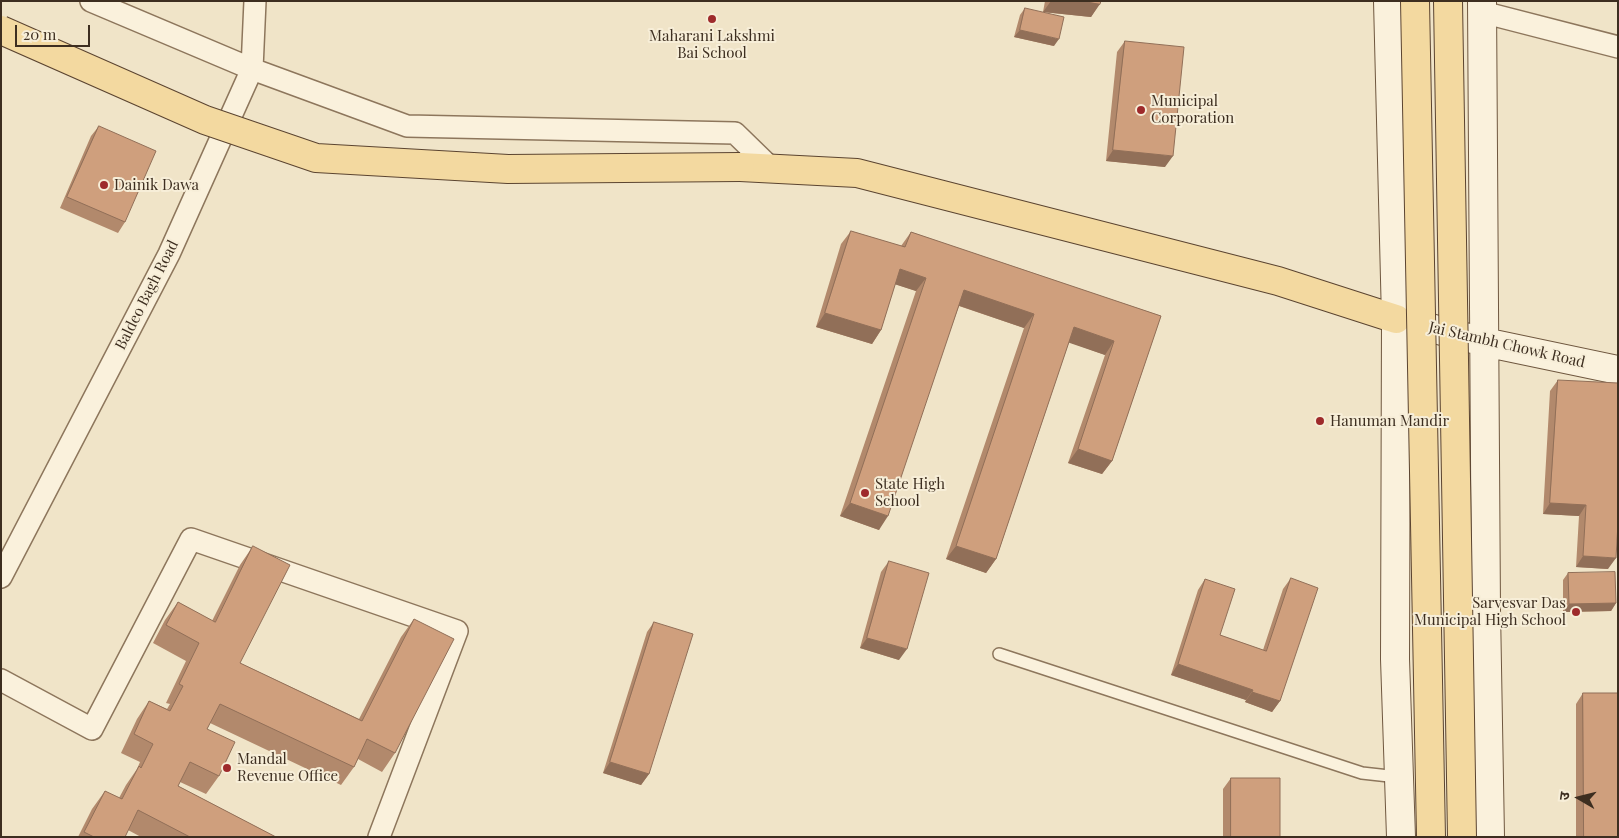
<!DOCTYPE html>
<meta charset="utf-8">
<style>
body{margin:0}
#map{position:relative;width:1619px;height:838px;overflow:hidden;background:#f0e4c8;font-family:"Playfair Display","Noto Sans Devanagari",serif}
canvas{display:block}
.frame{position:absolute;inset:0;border:2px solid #3d2e20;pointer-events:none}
.north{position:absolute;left:1554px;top:773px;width:50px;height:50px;-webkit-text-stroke:4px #f7eed8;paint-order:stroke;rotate:278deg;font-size:14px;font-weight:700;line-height:20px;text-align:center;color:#3d2e20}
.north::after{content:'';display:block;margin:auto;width:18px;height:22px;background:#3d2e20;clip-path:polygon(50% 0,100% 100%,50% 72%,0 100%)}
.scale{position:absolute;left:15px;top:25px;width:75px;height:22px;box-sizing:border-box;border:2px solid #3d2e20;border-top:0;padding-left:6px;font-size:15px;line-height:18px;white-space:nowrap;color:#3d2e20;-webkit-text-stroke:4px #f7eed8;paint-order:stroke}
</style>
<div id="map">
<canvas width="1619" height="838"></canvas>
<div class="frame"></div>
<div class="north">उ</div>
<div class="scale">20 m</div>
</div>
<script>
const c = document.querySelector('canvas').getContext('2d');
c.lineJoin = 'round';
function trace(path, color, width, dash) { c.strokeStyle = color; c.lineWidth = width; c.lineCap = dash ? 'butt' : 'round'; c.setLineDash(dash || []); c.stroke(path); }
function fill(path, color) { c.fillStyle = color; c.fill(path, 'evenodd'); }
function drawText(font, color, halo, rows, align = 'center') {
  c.font = font + ' "Playfair Display",serif'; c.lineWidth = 4; c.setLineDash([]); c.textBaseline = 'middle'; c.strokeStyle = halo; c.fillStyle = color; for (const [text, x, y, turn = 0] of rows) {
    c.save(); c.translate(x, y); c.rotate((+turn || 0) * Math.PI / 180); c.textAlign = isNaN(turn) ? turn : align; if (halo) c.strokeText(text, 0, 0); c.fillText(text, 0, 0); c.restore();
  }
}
const lane = new Path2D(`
 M999,654L1362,773L1398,777`);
const street = new Path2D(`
 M91,1L252,69L407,126L735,133L772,169
 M1482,12L1618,47
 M1,577L169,254L252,69L255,1
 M1,680L92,729L191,539L457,631L379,837`);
const secondary = new Path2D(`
 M1388,1L1396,319L1395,659L1401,837
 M1482,1L1486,610L1490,837
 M1400,320L1484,342L1618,370`);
const primary = new Path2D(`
 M740,167L857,173L1278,281L1396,319`);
const primaryBridge = new Path2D(`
 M1415,1L1431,837
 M1448,1L1462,837
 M1,30L205,120L316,158L508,169L740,167`);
const wall = new Path2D(`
 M1045,1H1101L1091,17L1043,12Z
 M1025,8L1054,46L1014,37L1020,15Z
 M1125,41L1165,167L1106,161L1117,52Z
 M99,126L125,222L118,233L60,208L91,136Z
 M851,231L901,246L911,232L1161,316L1112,461L1102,474L1068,463L1105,355L1069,342L996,559L986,573L946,559L1024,328L959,306L879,530L840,516L916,291L895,284L881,330L872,344L816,327L841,244Z
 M1558,380L1608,569L1576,567L1579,516L1543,514L1550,391Z
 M253,546L240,663L359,719L401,637L414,619L395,753L382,772L358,759L354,767L341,785L210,723L207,729L219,776L206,794L180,782L178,786L276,837H141L128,830L125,837H78L92,809L105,791L119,798L126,785L137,769L140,762L121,753L137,719L149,701L167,709L170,704L166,703L186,661L153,643L165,620L178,602L212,621L240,565Z
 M889,561L899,660L860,648L881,572Z
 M1568,573L1616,603L1611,611L1563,612V580Z
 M1291,578L1280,701L1272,712L1245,702L1246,700L1171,675L1198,590L1205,579L1220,635L1263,650L1283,589Z
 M654,622L649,774L641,785L603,773L647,632Z
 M1583,693L1618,837H1576V704Z
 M1231,778L1280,837H1223V789Z`);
const shadedWall = new Path2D(`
 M1051,1H1081L1100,4L1091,17L1043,12Z
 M1020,30L1059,39L1054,46L1014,37Z
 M1113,150L1173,156L1165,167L1106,161Z
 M900,269L926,278L916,291L891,283Z
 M964,290L1034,314L1024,328L954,304Z
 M825,313L881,330L872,344L816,327Z
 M1074,327L1114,341L1105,355L1064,341Z
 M1078,449L1112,461L1102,474L1068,463Z
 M850,503L888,516L879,530L840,516Z
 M1550,503L1586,505L1579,516L1543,514Z
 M956,546L996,559L986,573L946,559Z
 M1583,556L1616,558L1608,569L1576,567Z
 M1616,603L1611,611L1563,612L1569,604Z
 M867,638L907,649L899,660L860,648Z
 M1178,664L1253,690L1246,700L1171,675Z
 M1252,692L1280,701L1272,712L1245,702Z
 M610,762L649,774L641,785L603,773Z`);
const building = new Path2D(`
 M1081,1H1101L1100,4Z
 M1025,8L1064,17L1059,39L1020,30Z
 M1125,41L1184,47L1173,156L1113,150Z
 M99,126L156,151L125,222L67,197Z
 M851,231L905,247L911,232L1161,316L1112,461L1078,449L1114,341L1074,327L996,559L956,546L1034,314L964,290L888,516L850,503L926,278L900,269L881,330L825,313Z
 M1558,380L1618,383V523L1616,558L1583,556L1586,505L1550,503Z
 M253,546L290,565L240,663L362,721L414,619L454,639L395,753L367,739L354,767L220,704L207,729L235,742L219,776L190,762L178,786L276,837H190L138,810L125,837H94L84,832L105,791L122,799L139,766L141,768L153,744L134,734L149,701L170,711L183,686L179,684L199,643L166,625L178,602L215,622Z
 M889,561L929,573L907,649L867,638Z
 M1615,572L1616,603L1569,604L1568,573Z
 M1291,578L1318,588L1280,701L1252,692L1253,690L1178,664L1205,579L1235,589L1220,635L1266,651Z
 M654,622L693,634L649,774L610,762Z
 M1583,693H1618V837H1584Z
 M1231,778H1280V837H1231Z`);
const markers = [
 [712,19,5,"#9e2a2b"],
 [1141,110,5,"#9e2a2b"],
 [104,185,5,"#9e2a2b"],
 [1320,421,5,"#9e2a2b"],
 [865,493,5,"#9e2a2b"],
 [1576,612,5,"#9e2a2b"],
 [227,768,5,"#9e2a2b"]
];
const poiNames = [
 ["Maharani Lakshmi",712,36,"center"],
 ["Bai School",712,53,"center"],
 ["Municipal",1151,101],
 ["Corporation",1151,118],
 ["Dainik Dawa",114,185],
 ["Hanuman Mandir",1330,421],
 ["State High",875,484],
 ["School",875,501],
 ["Sarvesvar Das",1566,603,"right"],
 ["Municipal High School",1566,620,"right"],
 ["Mandal",237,759],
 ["Revenue Office",237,776]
];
const streetNames = [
 ["Baldeo Bagh Road",147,295,-63],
 ["Jai Stambh Chowk Road",1507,345,13]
];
trace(lane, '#8d765c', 14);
trace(street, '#8d765c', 24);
trace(secondary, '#6f573f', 30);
trace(primary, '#5b4430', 30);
trace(lane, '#faf1dc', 11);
trace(street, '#faf1dc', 21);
trace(secondary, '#faf1dc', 28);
trace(primary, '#f3d9a0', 28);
trace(primaryBridge, '#5b4430', 30, []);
trace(primaryBridge, '#f3d9a0', 28);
fill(wall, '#b2896c');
fill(shadedWall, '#916f58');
fill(building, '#cf9f7d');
trace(building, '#916f58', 1);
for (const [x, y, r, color] of markers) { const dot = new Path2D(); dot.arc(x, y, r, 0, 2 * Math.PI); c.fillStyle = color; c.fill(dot); trace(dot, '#f7eed8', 2); }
drawText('15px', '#3d2e20', '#f7eed8', poiNames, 'left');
drawText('15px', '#3d2e20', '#f7eed8', streetNames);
</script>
